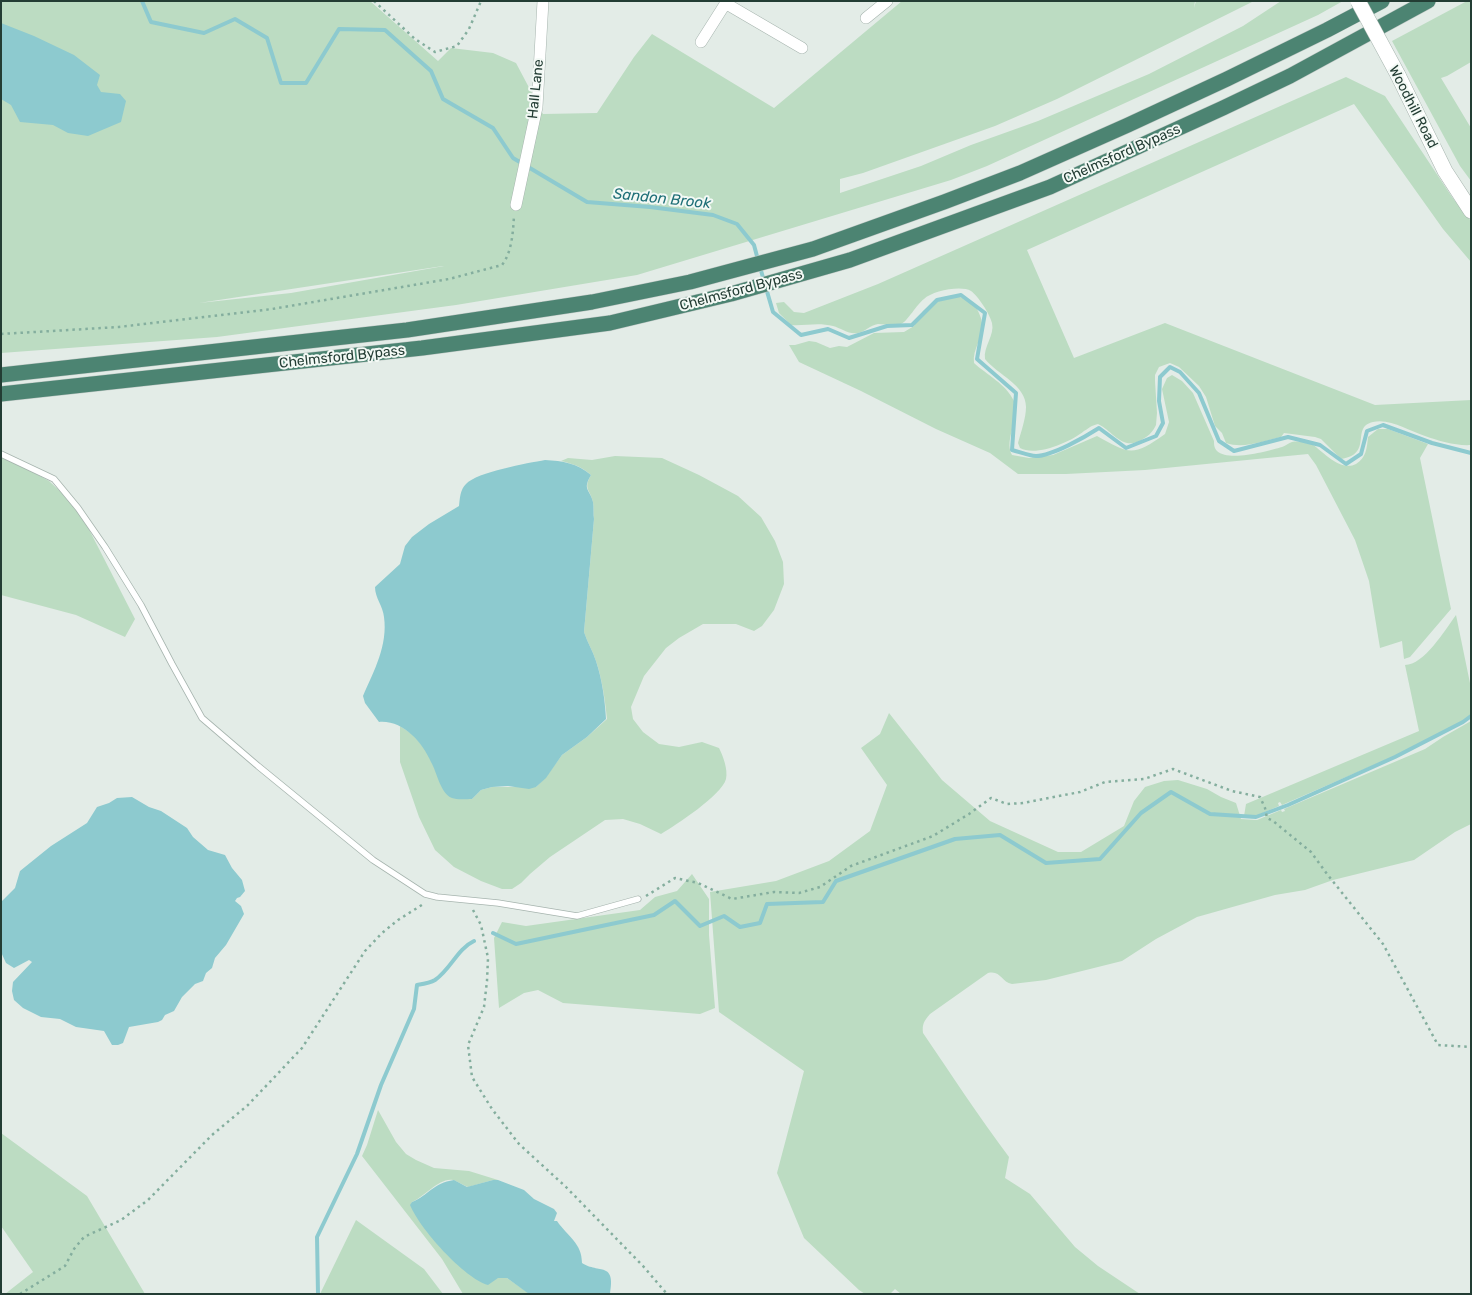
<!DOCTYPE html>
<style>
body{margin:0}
#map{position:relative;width:1472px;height:1295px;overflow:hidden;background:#e3ece7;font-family:Rubik,sans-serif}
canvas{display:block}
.frame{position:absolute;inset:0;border:2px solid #233d34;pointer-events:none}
</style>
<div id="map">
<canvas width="1472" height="1295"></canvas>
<div class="frame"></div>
</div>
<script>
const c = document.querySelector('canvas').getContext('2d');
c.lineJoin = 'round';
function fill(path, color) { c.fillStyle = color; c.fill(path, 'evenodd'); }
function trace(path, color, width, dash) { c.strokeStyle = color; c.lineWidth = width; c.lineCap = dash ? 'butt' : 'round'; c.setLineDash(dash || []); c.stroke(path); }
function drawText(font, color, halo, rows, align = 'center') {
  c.font = font + ' Rubik,sans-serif'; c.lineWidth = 4; c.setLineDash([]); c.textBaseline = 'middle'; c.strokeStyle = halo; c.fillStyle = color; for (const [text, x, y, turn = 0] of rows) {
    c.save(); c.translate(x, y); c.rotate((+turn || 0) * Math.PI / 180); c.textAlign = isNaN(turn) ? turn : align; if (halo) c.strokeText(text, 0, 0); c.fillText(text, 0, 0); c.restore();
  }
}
const green = new Path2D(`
 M1,1H370L438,61L451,48L493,53L516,63L543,114L597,113L634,57L652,34L774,108L902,1H1195L1194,8L1196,1H1254L1057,99L995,126L863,173L840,179V193L921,166L971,145L1038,121L1149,74L1243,26L1281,1H1343L1318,15L987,166L951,180L637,275L456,305L217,337L1,353ZM444,266L291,293L199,303L443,266Z
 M1467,1H1471V62L1447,76L1441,78L1471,128V181L1460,166L1392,41Z
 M1346,77L1385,96L1452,197L1471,221V262L1443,229L1354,104L1027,250L1074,358L1165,323L1375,405L1471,400V445C1456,446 1439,441 1425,436C1409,431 1390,418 1373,422C1350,427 1374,454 1341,459L1321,439L1315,437L1284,433L1281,437C1263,441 1244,449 1226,443L1222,433L1215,426L1206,397L1199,386L1179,367L1170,363L1159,367L1155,375V381L1157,413L1156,425C1153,431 1150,435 1143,439C1123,452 1114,432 1098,424C1090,426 1091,427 1084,431C1071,442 1036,457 1020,448L1018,443C1021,432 1026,418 1026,407C1026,385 998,375 985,359C983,347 995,335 992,323C990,314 978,296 971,291C961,285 932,291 924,299C917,304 907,322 901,324C895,326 885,324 878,324C870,325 865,332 858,333C849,335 841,328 833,326C818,322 805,326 791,325L779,313L776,303L784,302L794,312L804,313L878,284Z
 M958,297C967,297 973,301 977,309C979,313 982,319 982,324C984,337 972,349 974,363C987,375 1006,384 1014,401C1022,417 1003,439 1012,455L1029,458L1053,455L1097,436C1129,454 1133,457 1165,434L1169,422L1162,389L1167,378L1172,375L1182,381L1193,393L1214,441C1214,444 1214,448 1217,451C1229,462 1268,451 1282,447C1285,446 1289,443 1292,442C1298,441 1306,442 1312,444C1323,452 1341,472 1356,464C1366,458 1367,448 1368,437L1378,429H1388L1428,444L1420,458L1451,609L1410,657L1404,659L1402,641L1380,648L1369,581L1355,540L1316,465L1308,454L1145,470L1066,474H1018L990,453L936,429L861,391L799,362L789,345H795L809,341L816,342L830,348L839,346L847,347L874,333L904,332L914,326L923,311L934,302Z
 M615,456L662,458L699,475L738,496L761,517L775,541L783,562L784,584L774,610L762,626L754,631L736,624H703L679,638L666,648L644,676L631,707L633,719L643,732L659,744L679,747L702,742L719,748C723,756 728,769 726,779C722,795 676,825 661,834L640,824L623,819L605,820L550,857L530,874L521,883L512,889H502L481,881L454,867L435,850L419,817L400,762V726L412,734L472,799L481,790L492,787H536L546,777L562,755L587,737L607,719C605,699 602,679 596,661C593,651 587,642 584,632L594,519C593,513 594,507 593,502C590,489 583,489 591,475C581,466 573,464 561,461L568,458L592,460Z
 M1,457L7,458L49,481L78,508L135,619L125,637L76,615L1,595Z
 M1456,615L1471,688V717L1422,744L1282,805L1280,802L1278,803L1279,806L1258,815L1244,816L1246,804L1419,731L1405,665C1424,665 1445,630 1456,615Z
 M889,713L942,780L990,821L1058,852H1081L1124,826L1134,801L1145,787L1164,781L1178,780L1207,789L1221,797L1236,803L1241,819L1257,820L1281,810L1282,812L1285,811L1284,809L1425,749L1443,737L1471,721V824L1455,832L1414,860L1333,880L1305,890L1275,895L1197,917L1156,939L1122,961L1046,980L1012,984C1001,982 1001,970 988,973L930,1014C924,1021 922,1024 923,1033C951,1074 979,1117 1009,1157L1005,1178L1030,1194L1075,1247L1098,1266L1140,1294H901L895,1289L890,1294H865L859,1290L804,1238L777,1173L804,1071L719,1012L710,892L776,881L829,861L870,831L887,785L861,748L880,734Z
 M692,874L709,899V935L715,1008L700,1014L563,1003L538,990L524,993L499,1008L494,938L502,922L526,926L640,910L655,897L677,891Z
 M378,1110L396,1142L406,1154L416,1160L434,1168L469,1171L498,1180H493L468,1187C463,1185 457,1181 453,1180C440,1177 424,1197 412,1202L411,1205L499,1278H507L530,1294H463L442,1259L362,1156L367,1145Z
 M1,1133L87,1196L145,1294H5L33,1272L1,1226Z
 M356,1220L424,1269L443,1294H320Z`);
const water = new Path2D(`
 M1,23L34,36L74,55L100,75L97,85L101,92L120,94L126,101L121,122L88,136L68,133L53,125L20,122L11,105L1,99Z
 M545,460C563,461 577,463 591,475C582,490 590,489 593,502C594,507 593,514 594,519L584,632C587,642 593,651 596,661C602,679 605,700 606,719L587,737L562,755L546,778L536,787L529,789L508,786L492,787L481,790L472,799C466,799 457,800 452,798C440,793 437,772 431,762C422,742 403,720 379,722L365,703L363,696C374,671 388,645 384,617C383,606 375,598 375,587L400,564L405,546L412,537L429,524L459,506C460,498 460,490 466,484C477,472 528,463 545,460Z
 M132,797L149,807L161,811L187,828L193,837L208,850L225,855L232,868L242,880L245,891L240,897L237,898L235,901L241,906L244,914L226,945L215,958L212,968L206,973L203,981L195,984L182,997L174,1011L165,1015L162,1020L158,1022L129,1027L123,1043L118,1045H112L104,1031L76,1027L60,1019L41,1017L23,1008L14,1000L12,991L13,982L32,962L29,960L14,968L6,963L1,952V902L15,888L20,871L51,846L87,823L97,807L109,803L117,798Z
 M454,1180L467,1187L493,1180H498L524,1190L534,1199L554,1209L557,1213L554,1221H557C568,1237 582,1243 582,1263C599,1274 616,1261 610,1294H529L507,1278H498L488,1285C464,1278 420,1229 410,1205L412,1202C429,1195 433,1183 454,1180Z`);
const stream = new Path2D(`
 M142,1L151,22L204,33L235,19L267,38L281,83H306L339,29L385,30L431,71L443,99L493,128L513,158L587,202L650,207L713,215L737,224L754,245L758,260
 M760,267L764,281
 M766,288L773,312L801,335L828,329L849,338L887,326L912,325L937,300L961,295L985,313L977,359L1016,393L1012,450C1020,452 1029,456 1036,456C1052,456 1085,437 1099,428L1126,448L1156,436L1163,423L1159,401L1160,377L1170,367L1180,372L1199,393L1219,441L1234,451L1288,437L1320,445L1346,464L1361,454L1367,431L1383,425L1432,443L1471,453
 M493,933L516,944L654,915L675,901L700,926L724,916L740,927L760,923L767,904L823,902L836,881L955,839L1000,835L1046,863L1100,859L1141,813L1171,792L1210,814L1256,817L1288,805L1395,757L1463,722L1471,716
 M318,1294L317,1237L357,1154L381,1085L414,1009L417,985C423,984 430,983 435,980C451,969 457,949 474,941`);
const path = new Path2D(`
 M374,1L415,39L435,52L457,46L469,29L481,1
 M1,334L119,327L272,309L449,279L502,265C512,252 513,232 514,216
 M646,896L675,878L698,883L732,899L774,892L799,893L820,887L851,866L933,836L969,814L991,798L1007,804L1023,803L1080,792L1105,782L1144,779L1173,769L1232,791L1260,797L1265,808L1267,818L1273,821L1311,852L1327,874L1383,944L1438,1045L1471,1047
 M473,910L481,925L488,958L487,981L484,1007L468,1045L472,1077L492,1109L519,1144L566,1187L643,1266L667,1294
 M20,1294L65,1266L74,1249L84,1237L121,1220L148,1200L212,1135L248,1105L302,1048L365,951L382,933L398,920L425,903`);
const service = new Path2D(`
 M1,454L54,479L78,508L105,547L141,605L172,664L202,718L258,766L373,860L425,894L437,897L498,903L577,916L638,899`);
const minor = new Path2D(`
 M725,3L802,48
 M866,18L887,1
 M701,42L727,1
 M516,205L537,107L543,1`);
const tertiary = new Path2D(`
 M1398,75L1445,171L1471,211`);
const trunk = new Path2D(`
 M1,375L407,330L592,302L690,282L813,249L944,202L1020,173L1128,125L1227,79L1327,30L1382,1
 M1,394L422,348L610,323L731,294L850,260L1050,187L1223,108L1290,76L1428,1`);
const tertiaryBridge = new Path2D(`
 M1358,1L1398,75`);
const streetNames = [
 ["Hall Lane",536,89,-84],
 ["Woodhill Road",1413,107,63],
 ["Chelmsford Bypass",1122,154,-24],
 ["Chelmsford Bypass",741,290,-15],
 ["Chelmsford Bypass",342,357,-6]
];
const waterNames = [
 ["Sandon Brook",662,199,6]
];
fill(green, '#bcdcc2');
fill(water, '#8dcacf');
trace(stream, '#8dcacf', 4);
trace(service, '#a6b4ae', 7);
trace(minor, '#a6b4ae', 12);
trace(tertiary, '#a6b4ae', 16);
trace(trunk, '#c1c9c6', 16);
trace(path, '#84ae9e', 2.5, [2.5, 4]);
trace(service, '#fff', 5.5);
trace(minor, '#fff', 11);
trace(tertiary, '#fff', 15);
trace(trunk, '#4c8472', 15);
trace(tertiaryBridge, '#a6b4ae', 16, []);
trace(tertiaryBridge, '#fff', 15);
drawText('14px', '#233d34', '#f3f9f5', streetNames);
drawText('italic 15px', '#1f6f77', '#f3f9f5', waterNames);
</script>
